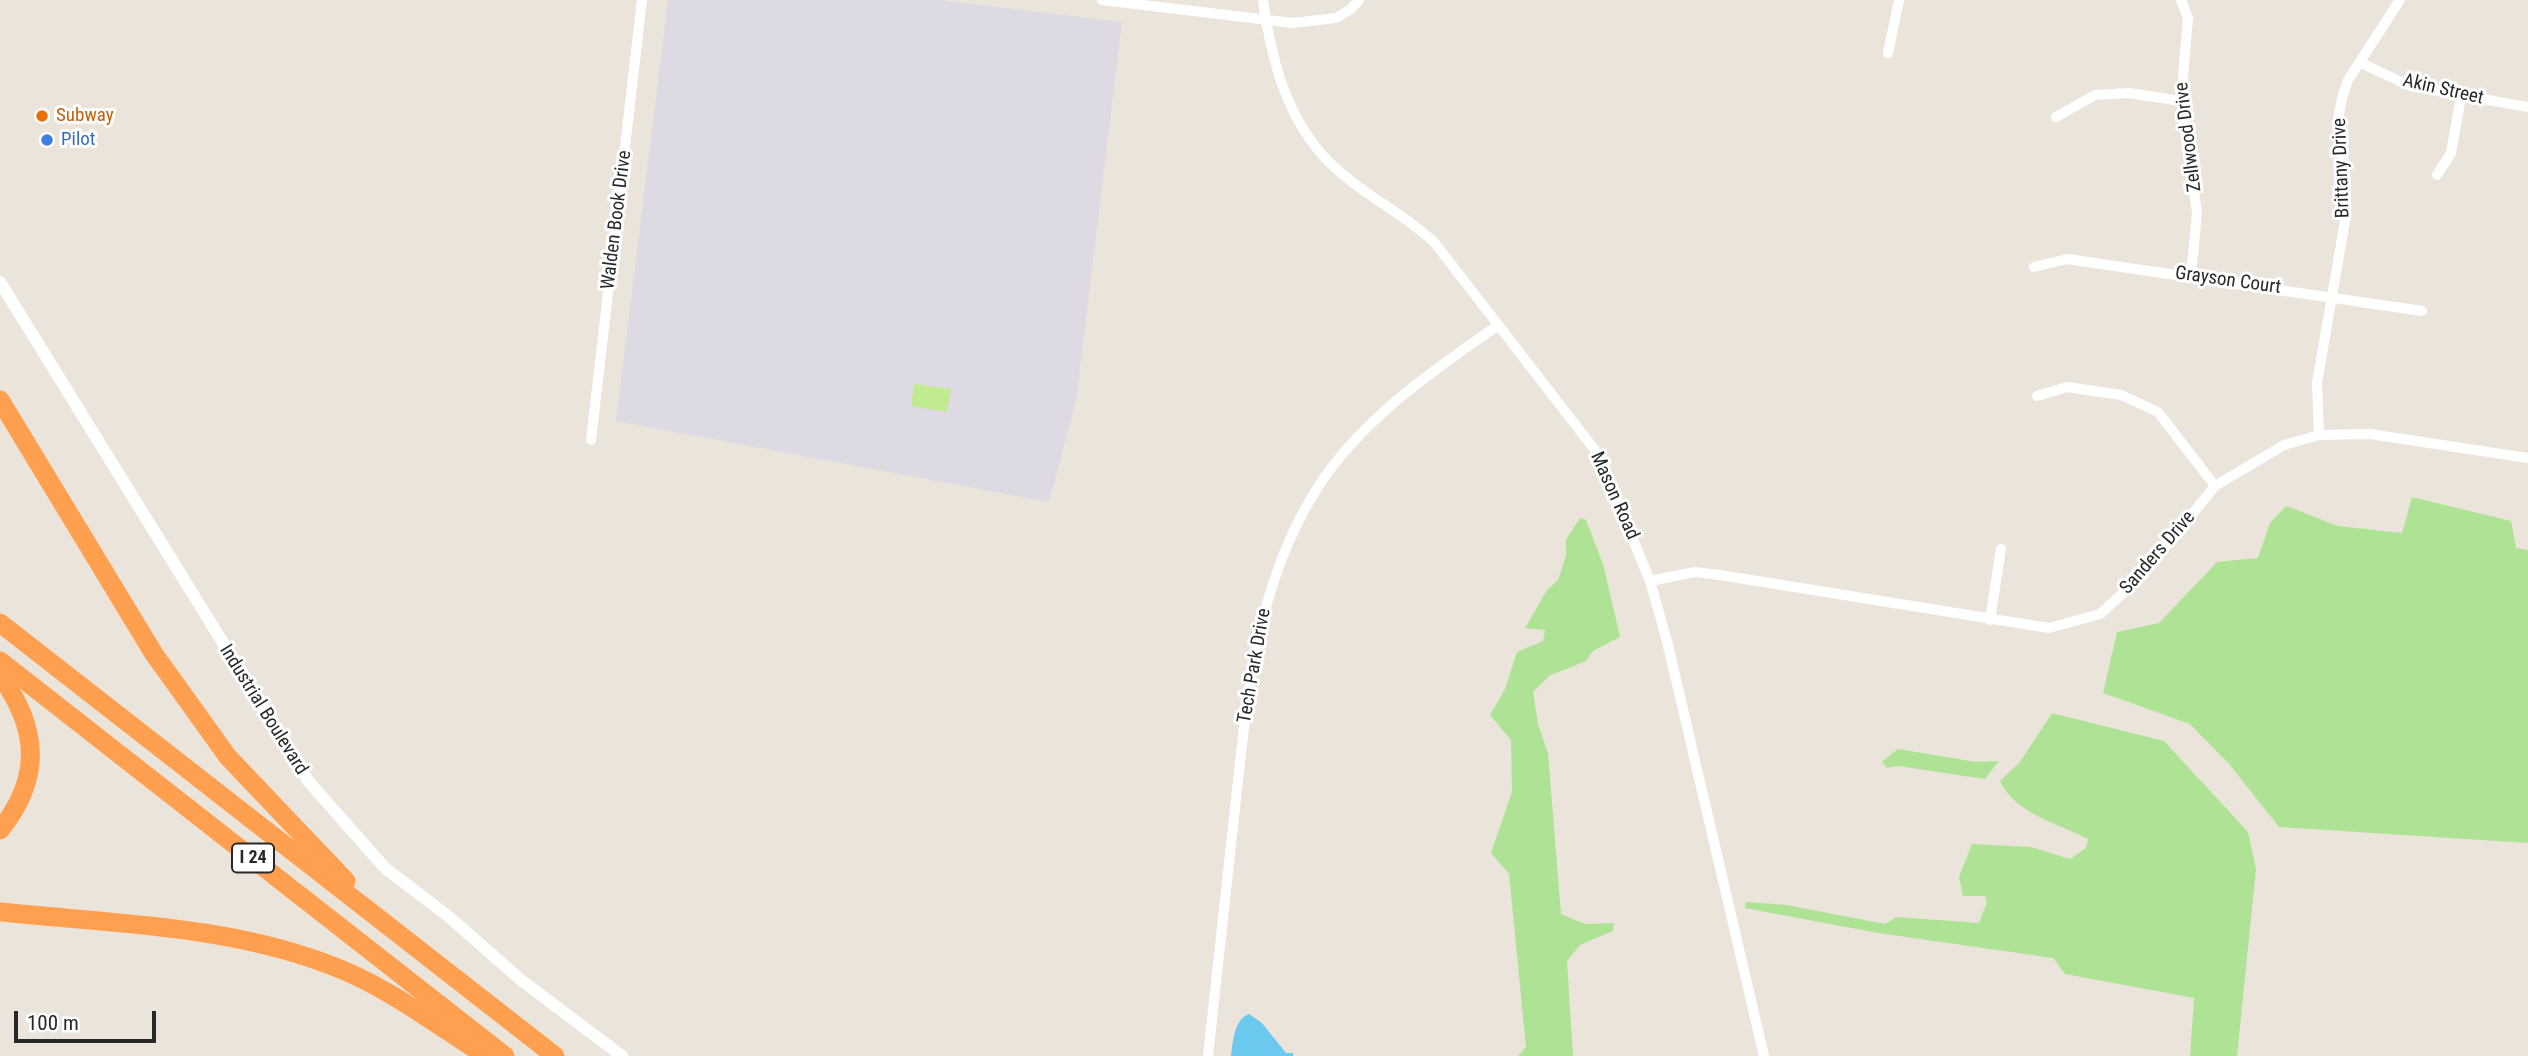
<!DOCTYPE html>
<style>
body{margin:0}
#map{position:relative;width:2528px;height:1056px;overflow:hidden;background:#ebe4da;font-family:"Roboto Condensed",sans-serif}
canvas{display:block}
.scale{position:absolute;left:14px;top:1011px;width:142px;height:32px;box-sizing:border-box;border:4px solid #282828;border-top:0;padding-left:9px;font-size:21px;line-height:24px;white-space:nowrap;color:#282828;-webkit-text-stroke:5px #fff;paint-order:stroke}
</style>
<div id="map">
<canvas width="2528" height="1056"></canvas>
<div class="scale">100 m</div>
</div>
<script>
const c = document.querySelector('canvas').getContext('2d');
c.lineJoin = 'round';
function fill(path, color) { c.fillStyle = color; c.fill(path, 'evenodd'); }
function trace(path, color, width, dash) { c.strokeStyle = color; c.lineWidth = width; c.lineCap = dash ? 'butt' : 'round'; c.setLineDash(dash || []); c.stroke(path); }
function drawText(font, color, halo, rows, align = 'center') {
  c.font = font + ' "Roboto Condensed",sans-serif'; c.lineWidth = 6; c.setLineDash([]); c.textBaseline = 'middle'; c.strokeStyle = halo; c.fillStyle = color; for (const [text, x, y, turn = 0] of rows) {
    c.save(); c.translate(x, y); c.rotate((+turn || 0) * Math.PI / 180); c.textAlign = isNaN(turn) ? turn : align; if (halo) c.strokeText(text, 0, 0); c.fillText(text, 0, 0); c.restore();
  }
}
const industrial = new Path2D(`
 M668,0H938L1122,22L1076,401L1049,502L616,421Z`);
const green = new Path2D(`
 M2412,497L2511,521L2516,548L2528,550V843L2279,827L2230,765L2190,724L2103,693L2117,632L2159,623L2217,562L2258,558L2270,523L2286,506L2338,526L2402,533Z
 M1580,518L1586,520L1603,564L1620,637L1593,651L1586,661L1549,676L1533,692L1538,724L1548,753L1561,914L1585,924L1614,923L1613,931L1580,945L1567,961L1573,1056H1518L1526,1047L1509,874L1491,853L1512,792L1511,740L1490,715L1505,689L1517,652L1543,641L1545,630L1525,628L1547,590L1558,580L1566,556V540Z
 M2052,713L2164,741L2248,832L2256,869L2237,1056H2190L2194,998L2065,974L2053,958L1878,933L1745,908L1746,902L1786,905L1885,924L1896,917L1979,923L1987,902L1985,896H1963L1959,877L1972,844L2031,847L2070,859L2086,848L2088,839C2059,824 2014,813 2000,781L2020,762Z
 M1898,749L1977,762L1999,761L1985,779L1898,766L1887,768L1882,762Z`);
const pitch = new Path2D(`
 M914,384L951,389L947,412L911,406Z`);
const water = new Path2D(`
 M1249,1014L1262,1023L1286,1053H1293V1056H1231C1233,1042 1234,1019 1249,1014Z`);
const minor = new Path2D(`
 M1102,0L1293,23L1336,18L1351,9L1359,0
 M1263,0C1271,58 1286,118 1328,161C1359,192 1401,212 1434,242L1598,454L1650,581L1667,641L1764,1056
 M2181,0L2188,18L2181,101L2197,213L2191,276
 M1888,53L1899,0
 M2361,63L2410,86L2528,107
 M2056,117L2095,95L2129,93L2181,101
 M2437,175L2451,153L2461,97
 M2034,267L2067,259L2422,311
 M2037,396L2067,387L2121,395L2158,412L2215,486
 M2319,435L2317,383L2346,215V181L2338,121L2342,98L2348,80L2400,0
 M591,440L642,0
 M1650,581L1695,572L1720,575L2049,628L2100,614L2140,578L2215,486L2284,445L2319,435L2370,434L2528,458
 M1990,620L2001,549
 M1208,1056C1217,973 1226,891 1235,808C1248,691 1256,575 1326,475C1372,412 1434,370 1497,326`);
const tertiary = new Path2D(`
 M0,282L309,782L385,868L448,916L521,980L622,1056`);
const motorway = new Path2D(`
 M0,400L154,654L228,757L346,881
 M0,623L555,1056
 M0,661L505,1056
 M0,675C39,729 42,778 0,830
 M0,912C115,924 237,925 345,971C394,992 440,1027 486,1056`);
const markers = [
 [42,116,7,"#e8710a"],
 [47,140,7,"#3f7fe0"]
];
const shields = [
 [253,858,42]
];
const shieldNames = [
 ["I 24",253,858]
];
const streetNames = [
 ["Akin Street",2443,90,13],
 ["Zellwood Drive",2189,137,-97],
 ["Brittany Drive",2342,168,-92],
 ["Walden Book Drive",617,220,-83],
 ["Grayson Court",2228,281,8],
 ["Mason Road",1614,496,66],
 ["Sanders Drive",2158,553,-49],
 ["Tech Park Drive",1255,666,-80],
 ["Industrial Boulevard",263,710,58]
];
const foodNames = [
 ["Subway",56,116]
];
const shopNames = [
 ["Pilot",61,140]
];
fill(industrial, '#dddae3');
fill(green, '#aee395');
fill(pitch, '#c2ea90');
fill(water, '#6bc9ef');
trace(minor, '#fff', 10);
trace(tertiary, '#fff', 12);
trace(motorway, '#ffa051', 19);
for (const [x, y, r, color] of markers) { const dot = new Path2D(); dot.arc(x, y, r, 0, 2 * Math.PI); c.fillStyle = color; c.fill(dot); trace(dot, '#fff', 2.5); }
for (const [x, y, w] of shields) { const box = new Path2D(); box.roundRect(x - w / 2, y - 14.5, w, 29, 5); c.fillStyle = '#fff'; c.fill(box); trace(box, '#282828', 2); }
drawText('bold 18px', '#282828', null, shieldNames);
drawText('19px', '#282828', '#fff', streetNames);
drawText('19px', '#c56008', '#fff', foodNames, 'left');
drawText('19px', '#366cbe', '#fff', shopNames, 'left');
</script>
